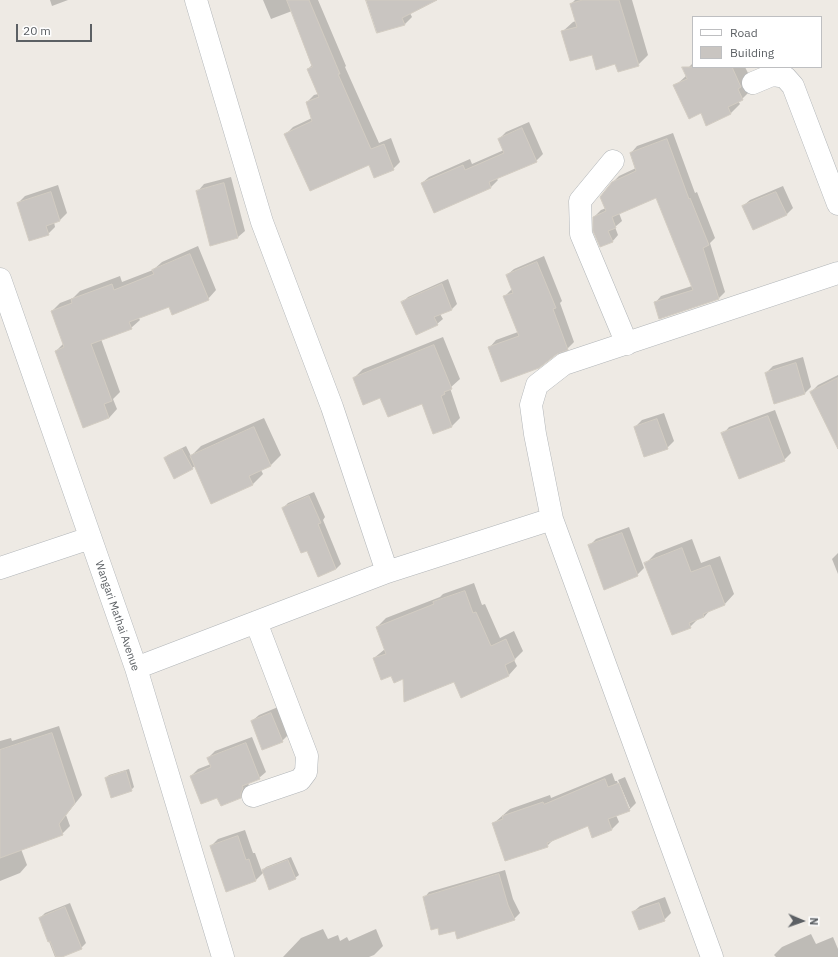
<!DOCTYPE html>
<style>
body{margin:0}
#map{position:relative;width:838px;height:957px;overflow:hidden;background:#eeeae4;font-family:"IBM Plex Sans",sans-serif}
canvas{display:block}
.legend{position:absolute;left:692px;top:16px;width:130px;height:52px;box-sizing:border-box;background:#fff;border:1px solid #bebfc1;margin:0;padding:5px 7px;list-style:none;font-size:12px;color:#5c6064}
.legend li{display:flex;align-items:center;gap:8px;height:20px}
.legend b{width:20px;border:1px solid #bebfc1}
.north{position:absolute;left:782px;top:901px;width:40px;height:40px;-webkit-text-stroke:3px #fff;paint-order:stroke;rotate:92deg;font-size:11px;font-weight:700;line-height:16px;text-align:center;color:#5c6064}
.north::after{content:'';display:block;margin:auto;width:14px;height:18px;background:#5c6064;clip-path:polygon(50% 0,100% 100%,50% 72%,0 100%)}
.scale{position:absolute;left:16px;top:24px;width:76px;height:18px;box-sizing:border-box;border:2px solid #5c6064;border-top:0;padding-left:5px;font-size:12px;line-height:14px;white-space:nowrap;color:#5c6064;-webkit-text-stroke:3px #fff;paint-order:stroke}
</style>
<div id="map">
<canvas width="838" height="957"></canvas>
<ul class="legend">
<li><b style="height:5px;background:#fff"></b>Road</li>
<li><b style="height:11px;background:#c9c5c1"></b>Building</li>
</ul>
<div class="north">N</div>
<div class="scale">20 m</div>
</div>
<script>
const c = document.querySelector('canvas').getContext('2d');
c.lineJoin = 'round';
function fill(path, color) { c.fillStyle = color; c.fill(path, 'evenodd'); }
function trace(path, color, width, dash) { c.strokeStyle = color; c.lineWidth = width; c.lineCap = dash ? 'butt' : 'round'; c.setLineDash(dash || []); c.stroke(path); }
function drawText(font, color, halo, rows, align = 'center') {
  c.font = font + ' "IBM Plex Sans",sans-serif'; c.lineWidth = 4; c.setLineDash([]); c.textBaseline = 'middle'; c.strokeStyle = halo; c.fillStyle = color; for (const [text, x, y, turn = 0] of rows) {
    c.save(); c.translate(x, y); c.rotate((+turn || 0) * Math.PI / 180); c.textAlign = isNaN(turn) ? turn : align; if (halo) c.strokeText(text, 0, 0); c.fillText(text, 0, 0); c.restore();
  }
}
const shadow = new Path2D(`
 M50,0H68L52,6Z
 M263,0H318L346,66L345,67L379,143L391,138L400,162L393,169L369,163L286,134L293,127L312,118L307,102L314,95L318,94L308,69L312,65L292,11L271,19Z
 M367,0H419L410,13L412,17L405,24L378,32Z
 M575,0H632L648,55L638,65L616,63L592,53L562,32L573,22L576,21L571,4Z
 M693,63V67H745L750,77L751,90L742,99L738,101L740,104L731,113L707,125L701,112L675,86L687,75L685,71Z
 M529,122L543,154L536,161L496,178L498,180L491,187L434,212L422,183L429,177L470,159L472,164L504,150L499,139L506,132Z
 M673,133L695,193L697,192L715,238L710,243L725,292L719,298L660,318L655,303L661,296L692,286L657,196L619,213L622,221L615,227L618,235L612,242L594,217L601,210L606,208L612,183L619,176L636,168L631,153L637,146Z
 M231,177L245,231L238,237L198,191L204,184Z
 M58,185L67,213L60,220L54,222L55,227L48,234L18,203L25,196Z
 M783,186L793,208L786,215L743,206L750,200Z
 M198,246L216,290L208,299L169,306L138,317L140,320L131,328L101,339L120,392L113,399L117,409L109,418L56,351L64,343L52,311L60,303L73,298L80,291L120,276L122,282L153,270L162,262Z
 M544,256L562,301L560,303L574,342L567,349L490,347L496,340L518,332L504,297L512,289L507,275L514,269Z
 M448,279L457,304L452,309L440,314L443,319L437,324L403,302L408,297Z
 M443,337L460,379L450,388L460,418L451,427L423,402L381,397L354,378L363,369Z
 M803,357L811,387L805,393L766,373L773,366Z
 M838,375V428L811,392L818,385Z
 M775,410L791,453L784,460L723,434L729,427Z
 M664,413L674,441L667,448L635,427L642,420Z
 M264,418L281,455L271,465L261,470L263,474L253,484L211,503L195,466L192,468L165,458L168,455L186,446L191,456L201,446Z
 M314,492L325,517L323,520L341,564L336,569L307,550L283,508L288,503Z
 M629,527L644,568L637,575L589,546L596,539Z
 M692,539L701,563L720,556L734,594L724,605L711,609L704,617L698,619L690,627L646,563L656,553Z
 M838,553V574L832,559Z
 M474,583L482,605L485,604L500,638L514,631L523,651L514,660L517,666L509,675L462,697L454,680L404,678L391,674L374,658L385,649L377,627L386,618L440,597L443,594Z
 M278,707L289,734L282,741L252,721L259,715Z
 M59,726L82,795L66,815L70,826L62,834L21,849L27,865L20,873L0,881V741L11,738L12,741Z
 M252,737L266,772L259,778L249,783L247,790L240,797H218L191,776L198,769L211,764L208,758L215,751Z
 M129,769L134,787L131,790L106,778L109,775Z
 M612,773L615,781H617L628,808H630L618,780L625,777L636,803L629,810L616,815L619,822L612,829L593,837L589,825L553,840L547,846L494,823L510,809L550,795L551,798Z
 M245,830L253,853H255L262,872L266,867L291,857L299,875L295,878L264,872L256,880L211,846L218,839Z
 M505,870L513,899L520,913L514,919L455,929L424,898L429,892Z
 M665,897L671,913L664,920L633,912L640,906Z
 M70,903L86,943L81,948L60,957H55L40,918L45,913Z
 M323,929L328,939L338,935L340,941L347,937L349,941L376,929L383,946L374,955L369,957H283L301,938Z
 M811,934L816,944L833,937L838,949V957H776L774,955L782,947Z`);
const building = new Path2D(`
 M287,0H309L340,74H338L371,149L384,144L394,170L374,178L369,165L310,191L284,134L312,121L306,102L319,97L307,69L312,67Z
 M366,0H437L402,18L405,25L377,33Z
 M583,0H619L639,66L618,72L615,64L596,70L592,55L570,61L561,31L577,27L570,4Z
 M682,67H732L741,87L738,89L743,100L728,107L731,114L706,126L701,113L689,119L673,85L687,79Z
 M522,128L537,162L489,182L491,188L434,213L421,183L463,165L465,170L504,153L498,139Z
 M667,139L689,199L690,198L709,245L703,248L719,299L659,319L654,302L693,290L656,198L612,217L616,228L608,231L613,242L600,247L593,231V217L606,211L600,197L612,182L636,171L630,153Z
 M224,183L238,238L210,246L196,191Z
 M51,192L60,221L46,226L49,235L29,241L17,203Z
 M776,192L787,215L753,230L742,206Z
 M190,254L209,300L172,315L169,307L129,322L132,329L91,344L112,401L104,404L109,418L83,428L55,351L64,347L51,311L72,303L71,299L112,284L114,290L154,274L152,270Z
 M537,262L556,308L553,309L568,350L557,354L539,368L501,382L488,347L519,336L503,296L513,293L506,275Z
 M442,284L452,310L434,317L438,325L416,335L401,302Z
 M434,345L452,389L444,392L445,394L441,396L452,427L433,434L422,404L388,417L380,398L363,405L353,378Z
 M796,363L805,394L774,404L765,373Z
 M838,378V449L810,392Z
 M768,416L785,461L739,479L721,433Z
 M657,419L668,449L644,457L634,427Z
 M254,427L271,466L249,476L253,485L211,504L190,456Z
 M182,449L193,469L174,479L164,458Z
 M309,496L321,523L318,524L336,569L318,577L307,551L301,553L282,508Z
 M622,533L638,576L604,590L588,545Z
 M682,548L691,572L710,565L725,605L703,614L704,617L689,623L691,628L672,635L644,563Z
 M465,591L473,613L476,612L491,646L506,639L515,660L505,665L509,676L461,698L454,682L404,702L403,679L394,683L391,676L381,680L373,658L386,654L376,627L434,604L433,602Z
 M271,713L283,742L262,750L251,721Z
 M52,733L75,803L59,824L63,835L0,858V750Z
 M246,743L260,779L242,786L243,788L241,793V798L221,806L217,798L201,804L190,776L211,767L207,758Z
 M126,771L132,791L111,798L105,778Z
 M605,779L608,787L619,783L630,811L608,819L612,830L592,838L588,826L547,843L548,847L505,861L492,823L503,819L502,816L543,802L544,804Z
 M238,836L246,860L249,859L256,881L226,892L210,846Z
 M288,860L296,879L269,890L262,870Z
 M499,874L508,905L515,920L457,939L455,931L439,935L438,928L431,930L423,897Z
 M659,903L665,921L639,930L632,912Z
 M65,907L82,949L62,957H56L50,941L48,942L39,918Z`);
const minor = new Path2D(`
 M196,0L262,222L332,407L387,572
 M753,83L772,75L785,77L793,86L838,204
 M613,161L580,201L581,234L627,344
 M0,279L136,668L223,957
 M0,568L90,538
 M136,668L387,572L552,519
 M253,796L300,780L306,772L307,756L256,622
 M712,957L552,519L535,434L531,405L537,385L564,364L838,273`);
const streetNames = [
 ["Wangari Mathai Avenue",117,616,71]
];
fill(shadow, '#0003');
fill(building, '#c9c5c1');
trace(building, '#d2ccc2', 1);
trace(minor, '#b1b5b8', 23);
trace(minor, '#fff', 22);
drawText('11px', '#5c6064', '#fff', streetNames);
</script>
